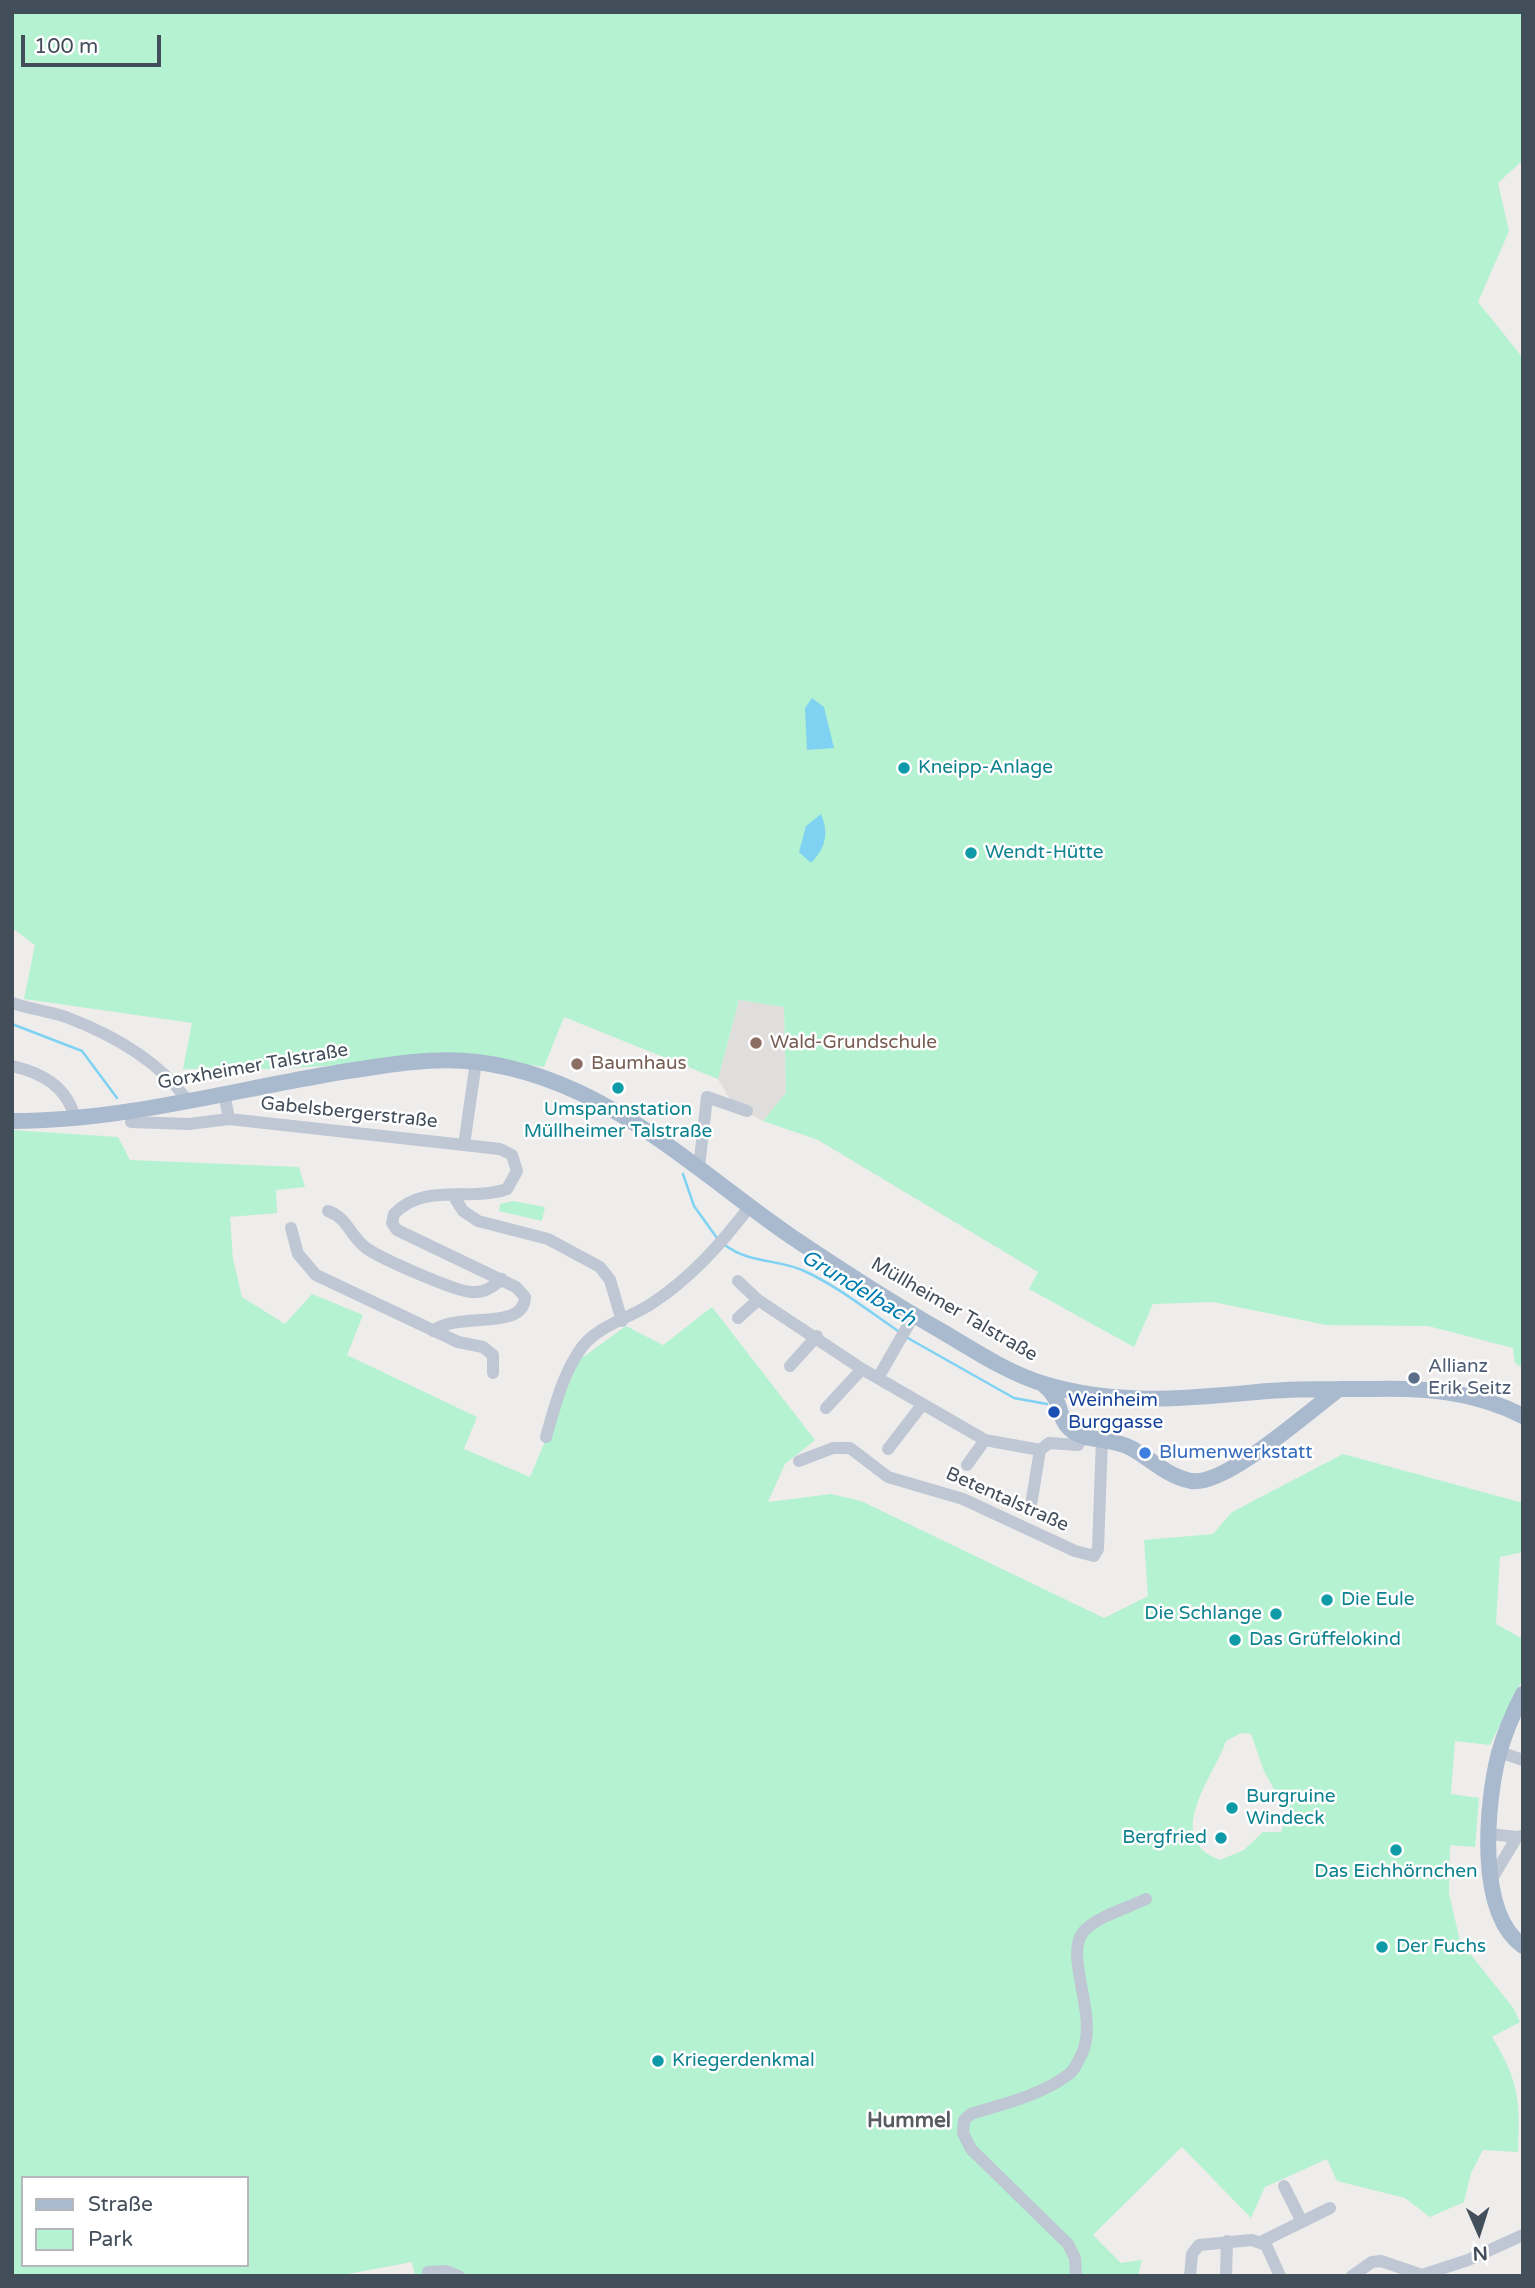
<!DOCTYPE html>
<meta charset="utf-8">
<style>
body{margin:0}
#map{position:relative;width:1535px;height:2288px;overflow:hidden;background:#efecec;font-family:"Varela Round",sans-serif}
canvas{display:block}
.frame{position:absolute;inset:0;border:14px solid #434e5b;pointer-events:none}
.legend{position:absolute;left:21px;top:2176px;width:228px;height:91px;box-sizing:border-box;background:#fff;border:2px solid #b4b8bd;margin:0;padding:9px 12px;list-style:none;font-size:21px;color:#434e5b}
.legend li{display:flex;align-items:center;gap:14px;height:35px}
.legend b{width:35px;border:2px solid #b4b8bd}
.north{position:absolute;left:1444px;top:2197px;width:70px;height:70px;-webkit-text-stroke:5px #fff;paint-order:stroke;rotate:177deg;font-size:19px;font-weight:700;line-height:28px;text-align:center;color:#434e5b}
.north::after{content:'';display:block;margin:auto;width:24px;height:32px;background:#434e5b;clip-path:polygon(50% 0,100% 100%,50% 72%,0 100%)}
.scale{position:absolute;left:21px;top:35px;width:140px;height:32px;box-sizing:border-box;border:4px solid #434e5b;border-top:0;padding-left:9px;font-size:21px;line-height:24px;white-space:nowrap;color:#434e5b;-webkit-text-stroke:5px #fff;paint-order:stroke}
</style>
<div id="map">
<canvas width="1535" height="2288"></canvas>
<div class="frame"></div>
<ul class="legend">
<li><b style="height:9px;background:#a9b9ce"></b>Straße</li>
<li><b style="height:19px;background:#b5f2d1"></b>Park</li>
</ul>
<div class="north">N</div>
<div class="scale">100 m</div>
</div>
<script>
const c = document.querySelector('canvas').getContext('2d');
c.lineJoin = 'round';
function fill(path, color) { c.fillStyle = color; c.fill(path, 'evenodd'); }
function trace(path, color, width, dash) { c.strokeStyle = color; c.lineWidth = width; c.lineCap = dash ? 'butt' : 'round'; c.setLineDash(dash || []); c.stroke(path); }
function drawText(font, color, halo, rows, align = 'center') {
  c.font = font + ' "Varela Round",sans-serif'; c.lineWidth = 5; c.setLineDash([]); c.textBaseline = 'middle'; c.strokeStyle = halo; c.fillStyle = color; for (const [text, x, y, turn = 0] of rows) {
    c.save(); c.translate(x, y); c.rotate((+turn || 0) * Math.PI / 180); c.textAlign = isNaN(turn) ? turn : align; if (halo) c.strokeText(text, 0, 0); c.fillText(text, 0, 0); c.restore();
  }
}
const education = new Path2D(`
 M739,1000L784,1007L786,1093L763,1121L734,1106L718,1079Z`);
const green = new Path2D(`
 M12,12H1523V160L1498,183L1509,231L1478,302L1523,358V1368L1515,1363L1513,1348L1428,1326L1326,1325L1213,1302L1153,1304L1134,1347L1029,1289L1038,1272L818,1140L763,1121L786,1093L784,1007L739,1000L718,1079L564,1017L544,1067L477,1057L274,1069H183L192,1023L24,999L35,945L12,928Z
 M12,1130L118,1137L130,1160L299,1167L305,1187L276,1190L277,1213L230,1217L233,1259L242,1297L285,1324L312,1294L363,1315L347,1355L477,1417L464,1449L530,1477L579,1360L626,1326L663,1345L712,1307L815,1440L785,1464L768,1502L831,1494L861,1501L1104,1618L1148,1596L1144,1540L1213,1534L1232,1512L1343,1454L1523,1503V1552L1500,1557L1496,1624L1523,1639V1678L1490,1745L1455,1741L1451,1794L1479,1798L1475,1847L1450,1845L1449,1893L1460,1941L1514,2009L1520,2022L1492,2037C1520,2083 1520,2101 1518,2152L1483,2150L1471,2173L1464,2202L1430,2217L1405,2198L1337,2181L1327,2159L1265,2187L1251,2218L1182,2147L1093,2235L1121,2263L1142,2260L1138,2276H415L412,2262L337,2276H12ZM1241,1733L1251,1734L1264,1771L1275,1791L1286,1792L1288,1812L1281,1832H1263L1244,1850L1220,1860C1161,1838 1215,1775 1226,1741ZM23,2178H247V2265H23Z
 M513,1201L545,1207L542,1221L499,1211L500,1204Z`);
const water = new Path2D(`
 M812,698L824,707L834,748L807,750L805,708Z
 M821,814C829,833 826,848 811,863L799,852L806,826Z`);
const stream = new Path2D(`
 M12,1024L82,1051L117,1098
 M683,1174L694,1206L717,1238
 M725,1245C748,1263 776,1259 802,1270C836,1285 867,1310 898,1331
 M906,1337L1014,1398L1047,1404`);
const minor = new Path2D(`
 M12,1003C30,1009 48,1011 66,1017C111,1034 158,1060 187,1100
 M12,1066C43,1073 67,1087 75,1118
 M224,1093L229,1119
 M131,1122L189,1124L229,1119L464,1145L500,1149L512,1155L517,1171L507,1189C470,1202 424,1182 394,1214L392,1223L397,1230L516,1287L525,1297C524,1332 458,1311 433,1331
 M464,1145L476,1062
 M699,1167L707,1097L747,1111
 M458,1194L456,1200L463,1211L478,1221L548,1239L600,1267L610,1280L622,1321
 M328,1211C348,1218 349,1235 366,1248C380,1258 456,1292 472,1292C484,1293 493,1287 502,1279
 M291,1228L298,1254L316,1275L458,1342L483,1347L493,1355V1373
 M738,1281L758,1300L862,1369L985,1440L1040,1450L1049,1443L1078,1445L1083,1435
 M738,1318L758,1300
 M790,1366L817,1336
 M878,1378L914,1315
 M826,1408L862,1369
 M546,1437C555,1406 563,1373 582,1347C599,1325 628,1319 651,1304C691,1278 721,1244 750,1206
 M888,1449L922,1405
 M799,1461L833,1448H850L888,1477L963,1499L1075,1551L1094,1556L1098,1549L1102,1439
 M967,1465L985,1440
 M1031,1505L1040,1450
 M1499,1752L1523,1760
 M1490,1834L1517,1837
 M1490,1882L1517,1837L1523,1836
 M1284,2186L1302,2222
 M1263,2241L1330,2208
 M428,2272L446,2271L459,2276
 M1076,2276L1075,2258L1068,2244L971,2149L963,2133L964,2120L971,2114C1003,2104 1042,2095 1069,2074C1075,2070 1077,2062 1081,2056C1101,2017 1062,1956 1084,1931C1098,1916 1128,1908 1146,1899
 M1190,2276L1192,2254L1199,2245L1252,2240L1266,2245L1280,2276
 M1226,2276L1227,2241
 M1352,2276L1372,2262L1381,2261L1422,2275L1468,2260L1523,2235`);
const major = new Path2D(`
 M12,1121C117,1121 221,1093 324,1075C374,1067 427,1056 477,1062C604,1078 692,1168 792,1237C841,1270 892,1303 943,1332C975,1351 1008,1373 1044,1384C1119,1407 1192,1398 1268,1391C1303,1388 1339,1389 1374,1389C1427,1388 1474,1391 1523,1416
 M1043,1384C1064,1401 1056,1416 1070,1429C1084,1442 1113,1438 1131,1448C1151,1459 1167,1476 1191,1481C1225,1487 1309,1411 1339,1389
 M1523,1694C1513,1713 1505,1732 1499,1753C1486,1804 1476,1913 1523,1946`);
const markers = [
 [904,768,7,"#0f9aa8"],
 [971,853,7,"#0f9aa8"],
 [756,1043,7,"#8d6e63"],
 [577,1064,7,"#8d6e63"],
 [618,1088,7,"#0f9aa8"],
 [1414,1378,7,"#5c6f8a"],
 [1054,1412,7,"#1a4fb4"],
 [1145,1453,7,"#3f7fe0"],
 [1327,1600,7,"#0f9aa8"],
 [1276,1614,7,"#0f9aa8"],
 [1235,1640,7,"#0f9aa8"],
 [1232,1808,7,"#0f9aa8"],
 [1221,1838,7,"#0f9aa8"],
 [1396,1850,7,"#0f9aa8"],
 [1382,1947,7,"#0f9aa8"],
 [658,2061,7,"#0f9aa8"]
];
const cultureNames = [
 ["Kneipp-Anlage",918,768],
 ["Wendt-Hütte",985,853],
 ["Umspannstation",618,1110,"center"],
 ["Müllheimer Talstraße",618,1132,"center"],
 ["Die Eule",1341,1600],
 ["Die Schlange",1262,1614,"right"],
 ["Das Grüffelokind",1249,1640],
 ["Burgruine",1246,1797],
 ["Windeck",1246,1819],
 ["Bergfried",1207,1838,"right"],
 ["Das Eichhörnchen",1396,1872,"center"],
 ["Der Fuchs",1396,1947],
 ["Kriegerdenkmal",672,2061]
];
const educationNames = [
 ["Wald-Grundschule",770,1043],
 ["Baumhaus",591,1064]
];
const streetNames = [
 ["Gorxheimer Talstraße",253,1067,-10],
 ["Gabelsbergerstraße",349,1113,6],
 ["Müllheimer Talstraße",954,1310,30],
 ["Betentalstraße",1007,1500,24]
];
const serviceNames = [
 ["Allianz",1428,1367],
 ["Erik Seitz",1428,1389]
];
const transitNames = [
 ["Weinheim",1068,1401],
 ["Burggasse",1068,1423]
];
const shopNames = [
 ["Blumenwerkstatt",1159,1453]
];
const waterNames = [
 ["Grundelbach",858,1289,31]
];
const neighbourhoodNames = [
 ["Hummel",909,2121]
];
fill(education, '#e0dddd');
fill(green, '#b5f2d1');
fill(water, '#7fd2f2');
trace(stream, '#7fd2f2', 2.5);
trace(minor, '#bec7d3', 12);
trace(major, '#a9b9ce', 16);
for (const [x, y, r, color] of markers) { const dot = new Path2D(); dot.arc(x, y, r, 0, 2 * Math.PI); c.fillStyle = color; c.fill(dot); trace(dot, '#fff', 2.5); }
drawText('19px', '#0d838f', '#fff', cultureNames, 'left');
drawText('19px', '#785e54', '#fff', educationNames, 'left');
drawText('19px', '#434e5b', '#fff', streetNames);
drawText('19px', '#4e5e75', '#fff', serviceNames, 'left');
drawText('19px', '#164399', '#fff', transitNames, 'left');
drawText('19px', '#366cbe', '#fff', shopNames, 'left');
drawText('italic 21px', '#017eaf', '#fff', waterNames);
drawText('bold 21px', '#585c61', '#fff', neighbourhoodNames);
</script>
